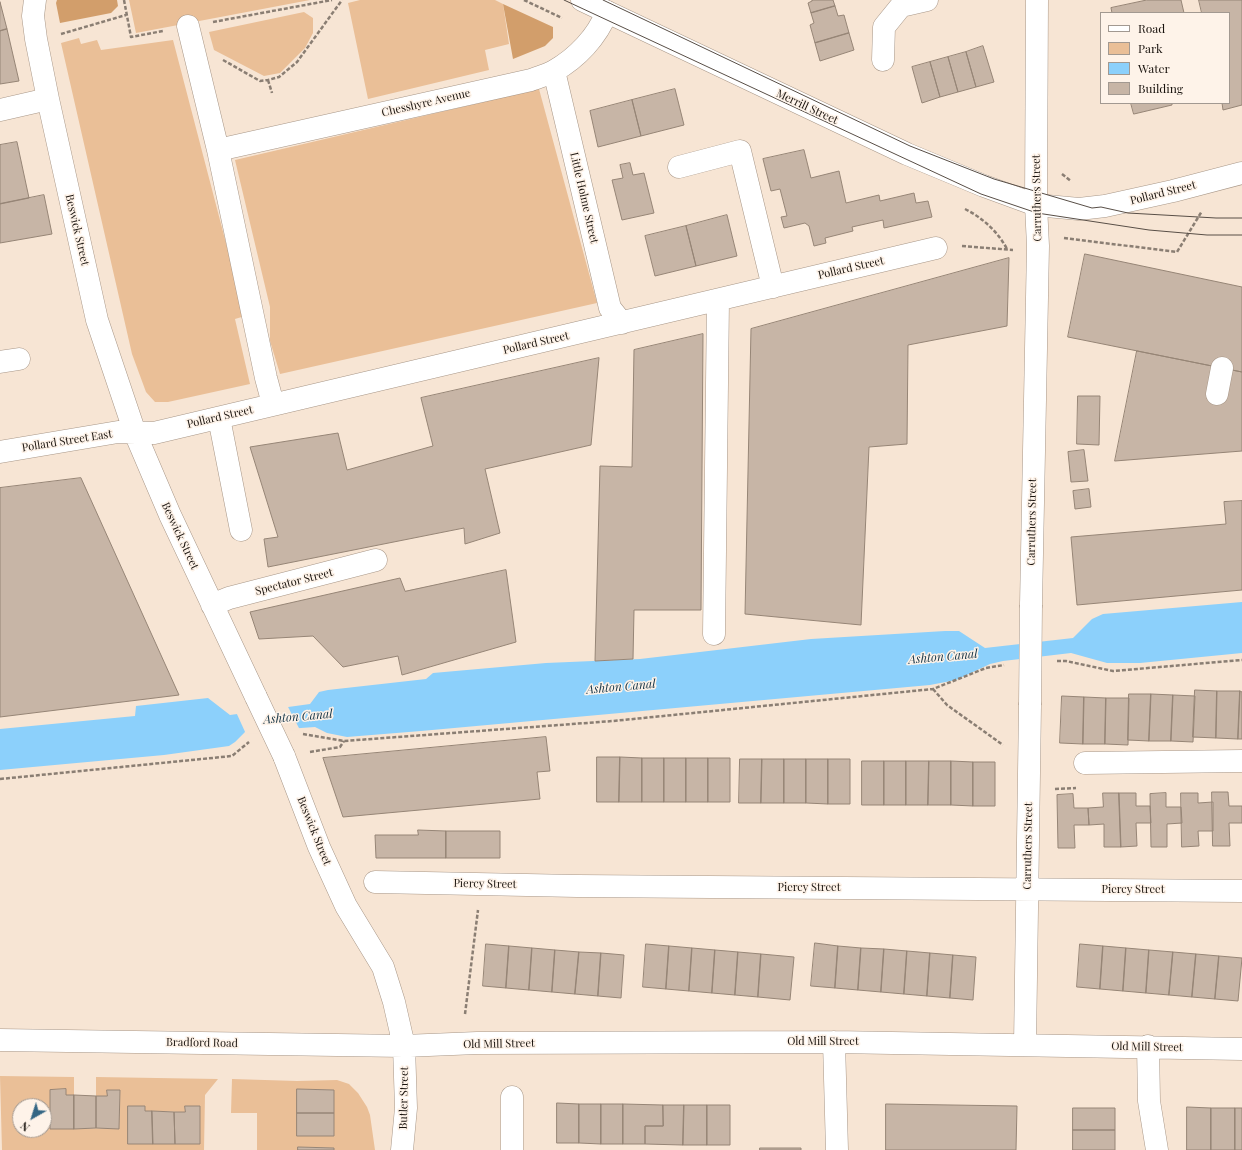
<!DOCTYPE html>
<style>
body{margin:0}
#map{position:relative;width:1242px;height:1150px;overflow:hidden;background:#f7e5d4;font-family:"Playfair Display",serif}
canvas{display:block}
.legend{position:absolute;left:1100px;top:12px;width:130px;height:92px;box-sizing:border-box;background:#fef3e9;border:1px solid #a29991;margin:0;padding:5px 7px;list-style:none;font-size:12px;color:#19130e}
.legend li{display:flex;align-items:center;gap:8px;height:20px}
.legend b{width:20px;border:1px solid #a29991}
.north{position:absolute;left:12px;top:1098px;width:40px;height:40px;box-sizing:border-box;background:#fef3e9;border:1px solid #a29991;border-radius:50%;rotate:219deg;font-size:11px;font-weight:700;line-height:16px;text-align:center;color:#19130e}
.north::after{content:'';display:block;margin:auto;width:14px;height:18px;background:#346684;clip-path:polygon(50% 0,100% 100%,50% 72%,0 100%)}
</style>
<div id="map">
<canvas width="1242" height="1150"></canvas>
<ul class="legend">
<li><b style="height:5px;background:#fff"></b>Road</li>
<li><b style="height:11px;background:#eabf97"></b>Park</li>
<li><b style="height:11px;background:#8cd0fb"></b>Water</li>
<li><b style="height:11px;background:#c7b5a6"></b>Building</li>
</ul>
<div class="north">N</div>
</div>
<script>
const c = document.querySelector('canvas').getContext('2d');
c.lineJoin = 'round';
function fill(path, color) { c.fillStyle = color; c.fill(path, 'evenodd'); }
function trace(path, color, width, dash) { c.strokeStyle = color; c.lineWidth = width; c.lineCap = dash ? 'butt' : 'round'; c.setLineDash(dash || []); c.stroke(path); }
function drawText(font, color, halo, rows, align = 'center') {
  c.font = font + ' "Playfair Display",serif'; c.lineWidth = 3; c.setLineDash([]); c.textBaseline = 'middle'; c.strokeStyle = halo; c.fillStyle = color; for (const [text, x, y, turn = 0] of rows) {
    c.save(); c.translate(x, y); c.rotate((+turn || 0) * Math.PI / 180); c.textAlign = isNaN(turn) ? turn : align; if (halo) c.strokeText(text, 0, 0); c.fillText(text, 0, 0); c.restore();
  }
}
const green = new Path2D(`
 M129,0H310L136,33Z
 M360,0H495L503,4L509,44L485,50L489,70L368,99L348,3Z
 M304,12L313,18V33L305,48L280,73L264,76L214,50L209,32Z
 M79,38L81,44L97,40L101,50L173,40L245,316L235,319L250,384L168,402H155L146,392L132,354L61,43Z
 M539,89L597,303L280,374L270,341V307L235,160Z
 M0,1076L74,1077V1095H66V1089L50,1090V1129L119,1128L120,1090H108L107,1096H96V1077L218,1079L205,1095L204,1150H2ZM20,1106H44V1130H20ZM128,1106H144L145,1111L185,1112V1106H199L200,1144H128Z
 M232,1079L297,1081L337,1080L349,1084L358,1093L367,1107L370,1115L375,1150H334V1148L298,1147V1150H257V1113H231ZM297,1089L334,1090V1136H297Z`);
const forest = new Path2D(`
 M57,0H117L118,6L111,13L60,23L56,3Z
 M503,4L553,27V38L545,46L513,59Z`);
const water = new Path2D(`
 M1242,602V653L1140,663H1107L1071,653L1003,661L990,664L956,680L930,685L421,731L347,737L327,733L315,727L245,732L235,742L229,746L164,755L0,770V729L135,716L136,706L208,698L230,715L310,704L319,692L328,690L426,679L433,673L546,663L640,659L811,639L945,631H959L985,648L1073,638L1092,619L1103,614Z`);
const pier = new Path2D(`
 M287,705L300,730L246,734L236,712Z`);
const building = new Path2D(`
 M812,0H833L835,6L811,13L808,3L812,1Z
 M1147,0H1181L1184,13H1112L1111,8Z
 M1199,0H1242V105L1223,110L1222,103H1229V13H1202Z
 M0,2L7,29L0,31Z
 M835,6L838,16L844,15L849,33L815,43L810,25L814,23L811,13Z
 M7,29L19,81L0,84V31Z
 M849,33L854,50L820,61L815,43Z
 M983,46L994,82L976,87L966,52Z
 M966,52L976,87L958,92L948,57Z
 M948,57L958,92L940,97L930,62Z
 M930,62L940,97L922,103L912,67Z
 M675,89L684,125L641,136L632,100Z
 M632,100L641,136L598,147L590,111Z
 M1131,103H1172V105L1134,114Z
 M17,142L29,198L0,204V145Z
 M804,150L811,178L839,171L846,203L879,195L880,201L914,193L916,203L928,201L932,217L884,228L883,220L852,227L853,231L825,238L826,243L814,246L809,226L805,223L784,228L781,217L787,216L780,189L771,191L763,159Z
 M630,163L633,175L644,173L654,213L622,220L612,180L623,178L620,165Z
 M44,195L52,234L0,243V204Z
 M727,215L737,256L696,266L686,226Z
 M686,226L696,266L655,276L645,236Z
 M1085,254L1242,287V372L1068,337Z
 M1009,258L1007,326L908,345L907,444L869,447L861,625L745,614L751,329Z
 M703,334L701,610H634L633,659L595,661L600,466L632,467L634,350Z
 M1137,351L1242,372V451L1115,461Z
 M599,358L591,445L485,469L500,533L465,544L464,528L268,567L264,539L278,537L250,447L338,433L347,470L433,446L421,398Z
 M1078,396H1100L1099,445L1077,444Z
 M1084,450L1088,481L1071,482L1068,452Z
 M81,478L179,695L0,717V488Z
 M1089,489L1091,507L1075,509L1073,491Z
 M1242,501V590L1077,605L1071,537L1226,524L1224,502Z
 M506,570L516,642L402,675L398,656L343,667L313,636L259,639L250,612L400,578L405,591Z
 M1195,690L1217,691L1216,738L1193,737Z
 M1217,691H1240L1238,739L1216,738Z
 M1240,691L1242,692V739H1238Z
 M1129,694H1151L1149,741L1128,740Z
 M1151,694L1173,695L1171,741H1149Z
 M1173,695L1195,696L1193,742L1171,741Z
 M1062,696L1084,697L1083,744L1060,743Z
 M1084,697L1106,698L1105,744H1083Z
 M1106,698H1129L1128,745L1105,744Z
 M546,737L550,771L537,772L540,799L343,817L323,758Z
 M597,757H620L619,802H597Z
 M620,757L642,758V802H619Z
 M642,758H664V802H642Z
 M664,758H686V802H664Z
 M686,758H708V802H686Z
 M708,758H730V802H708Z
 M740,759H762L761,803H739Z
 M762,759H784V803H761Z
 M784,759H806V803H784Z
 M806,759H828V804L806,803Z
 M828,759H850V804H828Z
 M862,761H884V805H862Z
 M884,761H906V805H884Z
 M906,761H929L928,805H906Z
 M929,761H951V805H928Z
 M951,761L973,762V806L951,805Z
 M973,762H995V806H973Z
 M1212,792H1228L1229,806H1242V823H1229L1230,846H1213Z
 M1103,793H1119L1121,847H1104V824L1089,825L1088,808L1103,807Z
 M1119,793H1136V806H1150L1151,823H1136L1137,846L1121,847Z
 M1166,793V807H1181L1182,823L1167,824V847H1151L1150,794Z
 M1181,793H1198V803L1213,802V831H1198L1199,846L1182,847Z
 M1073,794L1074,808H1088L1089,825H1074L1075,848H1058L1057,795Z
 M418,830L446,831V858H376L375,835H418Z
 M446,831H500V858H446Z
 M815,943L838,946L835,988L811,986Z
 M486,944L509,946L506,988L483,986Z
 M646,944L669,946L666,989L643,987Z
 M1080,944L1103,946L1100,989L1077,987Z
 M509,946L532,948L529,990L506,988Z
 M669,946L692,948L689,991L666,989Z
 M838,946L861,948L858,990L835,988Z
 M1103,946L1126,948L1123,991L1100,989Z
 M532,948L555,950L552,992L529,990Z
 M692,948L715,950L712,993L689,991Z
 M861,948L884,949L881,992L858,990Z
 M1126,948L1149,950L1146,993L1123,991Z
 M884,949L907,951L904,994L881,992Z
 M555,950L579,952L575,994L552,992Z
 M715,950L738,952L735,995L712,993Z
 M1149,950L1173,952L1169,995L1146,993Z
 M907,951L930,953L927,996L904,994Z
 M579,952L601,953L598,996L575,994Z
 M738,952L761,954L758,997L735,995Z
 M1173,952L1196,954L1192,997L1169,995Z
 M601,953L624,955L621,998L598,996Z
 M930,953L953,955L950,998L927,996Z
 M761,954L794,957L790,1000L758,997Z
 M1196,954L1219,956L1215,999L1192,997Z
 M953,955L976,957L973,1000L950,998Z
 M1219,956L1242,958L1238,1001L1215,999Z
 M66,1089V1095H74V1129H50V1090Z
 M297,1089L334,1090V1113H297Z
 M107,1090H120L119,1129L96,1128V1096H107Z
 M74,1095L96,1096V1128L74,1129Z
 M557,1103L579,1104V1143H557Z
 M579,1104H601V1144L579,1143Z
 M601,1104H623V1144H601Z
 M623,1104L663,1105V1126H645V1144H623Z
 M886,1104L1017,1106L1016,1150H886Z
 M663,1105H684L683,1145L645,1144V1126H663Z
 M684,1105H707V1145H683Z
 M707,1105H730V1145H707Z
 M128,1106H145V1111H152L153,1144H128Z
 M185,1106H200V1144H175L174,1112H185Z
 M1187,1107L1211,1108V1150H1187Z
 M1073,1108H1115V1130H1073Z
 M1211,1108H1235V1150H1211Z
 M1235,1108H1242V1150H1235Z
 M152,1111L174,1112L175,1144H153Z
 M297,1113H334V1136H297Z
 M1073,1130H1115V1150H1073Z
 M298,1147L334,1148V1150H298Z
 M760,1148H801V1150H760Z`);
const path = new Path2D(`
 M124,0L131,37L163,31
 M524,0L562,18
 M213,22L332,0
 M61,34L126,15
 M223,60L260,81L268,80L279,77L297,62L342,0
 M268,80L272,93
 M1062,174L1071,181
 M965,209C983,218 998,232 1007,249
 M1064,238L1177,252L1202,211
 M962,246L1013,250
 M1057,661H1066L1113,671L1242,660
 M933,689L947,705L1003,745
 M303,734L344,741L613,721L933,689L986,668L1004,665
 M310,752L340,747L344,741
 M0,779L232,756L249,742
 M1055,789L1076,788
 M465,1014L478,910`);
const minor = new Path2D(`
 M35,0L33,16L36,39L48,99L97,320L135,433L170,515L256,697
 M188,26L218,150L266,378L273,404
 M883,60L884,27L901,6L927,0
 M554,71L610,308L622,323
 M0,110L48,99
 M218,150L531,80C538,77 547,75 554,71C577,58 597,37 607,12
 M679,167L740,151L773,287
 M0,362L19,359
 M1217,394L1222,368
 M219,418L241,530
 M0,452L118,432L154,433L936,248
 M212,605L229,598L376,560
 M1031,605L1038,246L1036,205L1037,0
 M714,634L718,300
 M284,756L319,847L346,906L383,967L394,1002L404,1046L406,1108L402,1150
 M1085,763L1242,761
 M375,882L577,886L1242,891
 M0,1040L404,1046L477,1043L834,1042L1242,1049
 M834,1042L837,1150
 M1025,1044L1030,705
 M1148,1046L1149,1101L1157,1150
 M512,1150V1097`);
const major = new Path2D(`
 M582,0L907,154L984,186L1036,205L1079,209L1105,206L1173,191L1242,173`);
const tram = new Path2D(`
 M564,0L981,194L1037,213L1149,230L1207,235H1242
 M603,0L910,146L994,179L1092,208L1101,207L1128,213L1216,218H1242`);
const minorBridge = new Path2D(`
 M256,697L284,756
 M1030,705L1031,605`);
const streetNames = [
 ["Chesshyre Avenue",426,103,-13],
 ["Merrill Street",807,107,25],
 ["Pollard Street",1163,193,-14],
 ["Little Holme Street",584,198,77],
 ["Carruthers Street",1037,198,-91],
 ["Beswick Street",77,230,77],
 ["Pollard Street",851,268,-13],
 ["Pollard Street",536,343,-13],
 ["Pollard Street",220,417,-13],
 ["Pollard Street East",67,441,-9],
 ["Carruthers Street",1032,522,-89],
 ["Beswick Street",180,536,65],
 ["Spectator Street",294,582,-14],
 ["Beswick Street",314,831,68],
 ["Carruthers Street",1028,846,-89],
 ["Piercy Street",485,884,1],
 ["Piercy Street",809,888],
 ["Piercy Street",1133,890],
 ["Old Mill Street",823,1042],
 ["Bradford Road",202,1043,1],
 ["Old Mill Street",499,1044,-1],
 ["Old Mill Street",1147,1047,1],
 ["Butler Street",404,1098,-89]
];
const waterNames = [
 ["Ashton Canal",943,657,-5],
 ["Ashton Canal",621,687,-5],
 ["Ashton Canal",298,717,-5]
];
fill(green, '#eabf97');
fill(forest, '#d29e6b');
fill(water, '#8cd0fb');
fill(pier, '#f7e5d4');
fill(building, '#c7b5a6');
trace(building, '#968576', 1);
trace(minor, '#a89788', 23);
trace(major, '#a89788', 23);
trace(path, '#8a7e73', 2.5, [4, 2]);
trace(minor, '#fff', 22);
trace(major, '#fff', 22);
trace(tram, '#584e46', 1);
trace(minorBridge, '#a89788', 23, []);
trace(minorBridge, '#fff', 22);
drawText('11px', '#19130e', '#fef3e9', streetNames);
drawText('italic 12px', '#173648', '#fef3e9', waterNames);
</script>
